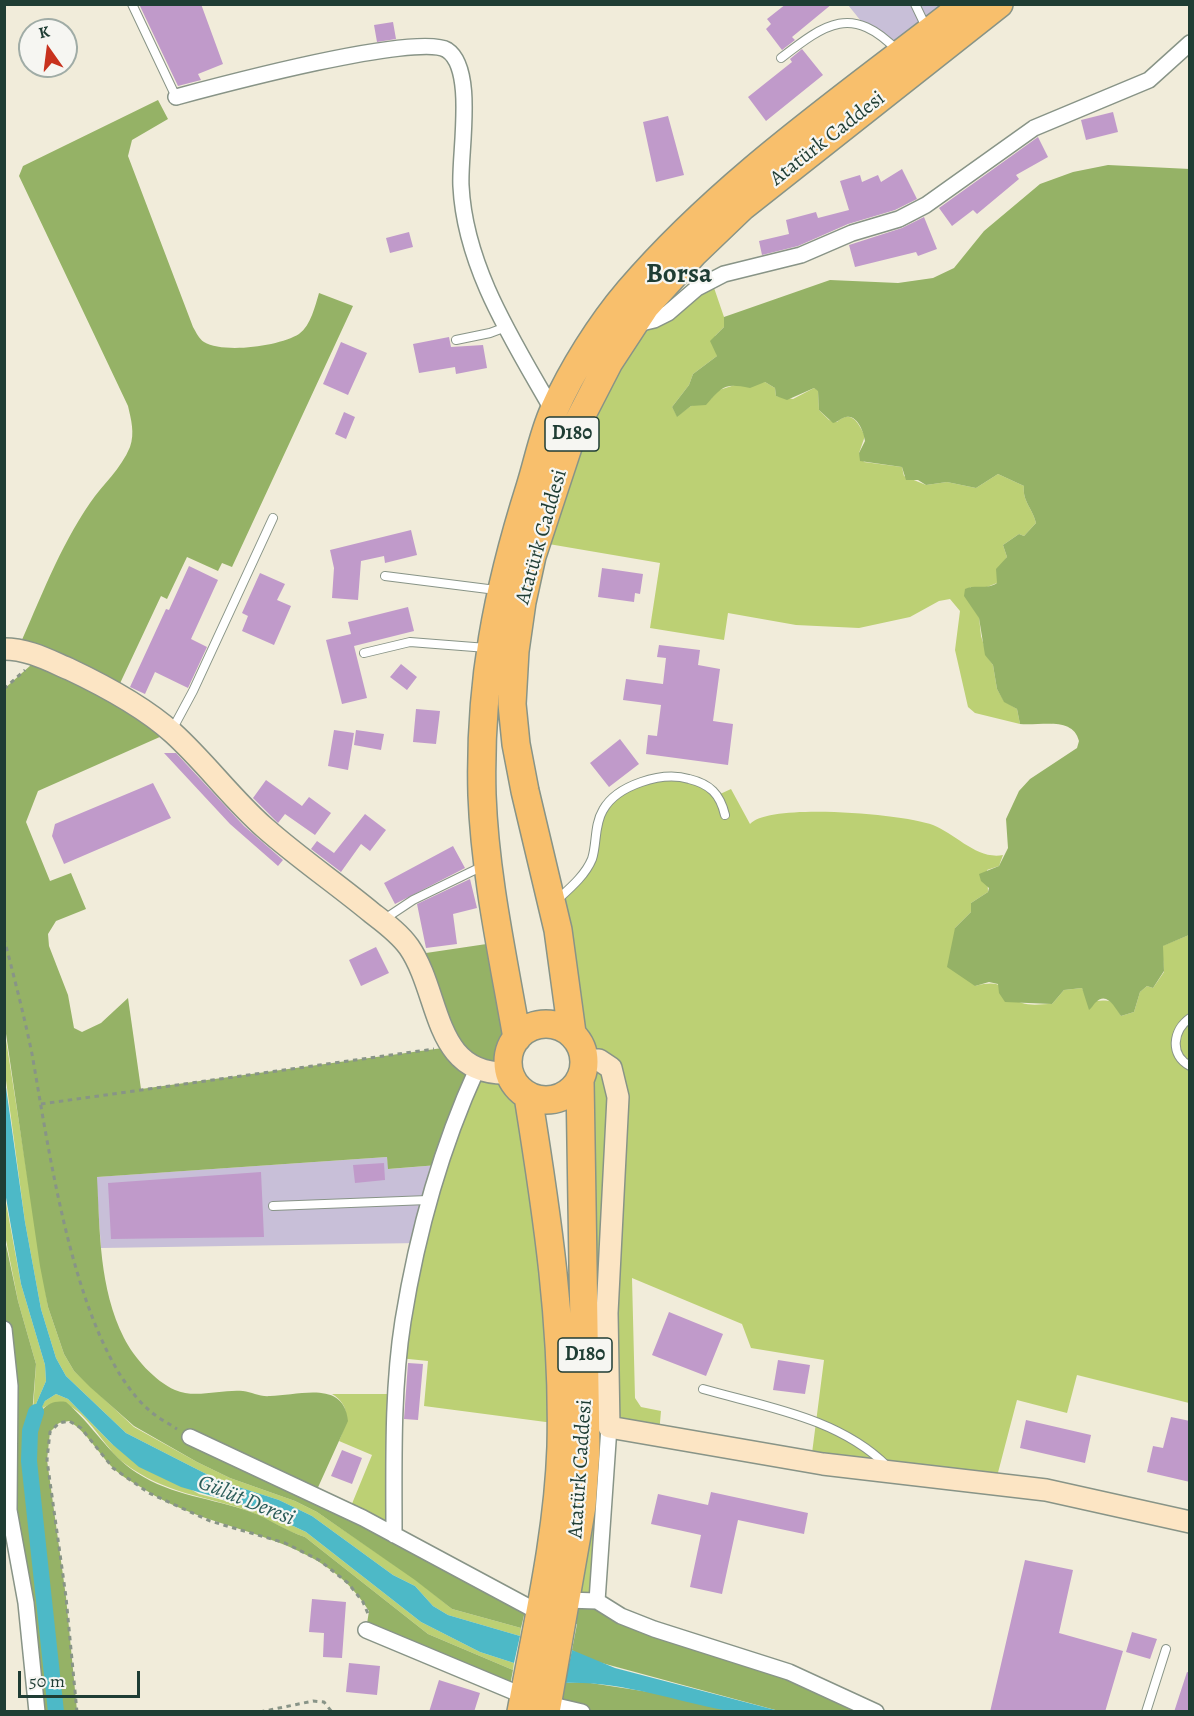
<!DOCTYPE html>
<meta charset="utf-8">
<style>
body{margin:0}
#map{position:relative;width:1194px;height:1716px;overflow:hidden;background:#f1ecda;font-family:Alegreya,serif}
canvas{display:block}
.frame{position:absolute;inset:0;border:6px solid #1f3d34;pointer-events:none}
.north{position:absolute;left:18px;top:18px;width:60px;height:60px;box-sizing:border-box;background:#f6f6f2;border:2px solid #a0aca6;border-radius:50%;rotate:346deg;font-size:16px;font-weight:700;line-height:24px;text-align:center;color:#1f3d34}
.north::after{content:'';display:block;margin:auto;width:21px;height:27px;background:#c8321e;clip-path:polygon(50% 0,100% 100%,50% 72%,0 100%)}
.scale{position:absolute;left:18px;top:1671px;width:122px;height:27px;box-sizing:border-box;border:3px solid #1f3d34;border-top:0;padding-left:8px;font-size:18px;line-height:21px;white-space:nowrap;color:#1f3d34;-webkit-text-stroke:4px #f6f6f2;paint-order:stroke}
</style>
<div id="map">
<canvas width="1194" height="1716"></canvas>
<div class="frame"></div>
<div class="north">K</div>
<div class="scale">50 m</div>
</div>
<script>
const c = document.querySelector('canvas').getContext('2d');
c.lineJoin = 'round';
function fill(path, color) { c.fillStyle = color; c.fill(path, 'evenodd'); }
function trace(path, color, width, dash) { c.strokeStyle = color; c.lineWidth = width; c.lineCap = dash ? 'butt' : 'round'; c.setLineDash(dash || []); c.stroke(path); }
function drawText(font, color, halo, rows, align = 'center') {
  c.font = font + ' Alegreya,serif'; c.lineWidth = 4.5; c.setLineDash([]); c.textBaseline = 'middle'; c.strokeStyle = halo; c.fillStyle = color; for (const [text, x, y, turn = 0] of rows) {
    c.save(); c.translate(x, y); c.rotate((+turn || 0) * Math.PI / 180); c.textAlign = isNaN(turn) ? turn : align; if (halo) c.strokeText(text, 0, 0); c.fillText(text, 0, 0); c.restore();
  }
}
const industrial = new Path2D(`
 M848,5H965L901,54L865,26Z
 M387,1157L389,1169L438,1165L419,1243L101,1248L96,1177Z`);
const green = new Path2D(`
 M711,279L724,317V327L715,336L717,356L693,374L689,385L672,407L677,416L691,406L711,399L716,391L738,384L765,382L775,388L776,396L793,399L814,388L818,390L819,410L829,420L837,422C852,409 858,423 865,436L859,453L864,462L902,467L904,476L926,485L947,482L976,488L998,474L1024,486C1022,501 1033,509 1036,523L1024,536L1019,534L1003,545L1007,557L997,572V583L987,587H970L969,602L979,617L981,636L988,658L993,665L997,689L1004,701L1017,709L1020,724L975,713L968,707L955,650L960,611L950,599L939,601L910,617L859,628L796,625L728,613L724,640L650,628L660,563L537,542L609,362L654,320Z
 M682,777L718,795L731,789L750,824C769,802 905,814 933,825C956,834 977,860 1003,855L999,866L987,870L988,892L971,903V912L955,928L975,986C1010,977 999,995 1022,1003C1030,1006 1044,1004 1052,1004L1064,990L1082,988L1088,1001C1109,1002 1110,994 1121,1016L1134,1012L1140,992L1147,986L1153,988L1164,972L1162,946L1189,935V1403L1077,1375L1067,1413L1017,1400L995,1484L811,1461L824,1360L751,1348L742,1324L632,1278L635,1398L641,1407L661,1411L659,1434L610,1427L597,1601L567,1600L584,1056L577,1040L553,904L591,860L598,822L615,797L636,785Z
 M4,1027L48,1307L64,1354L74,1371L134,1427L197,1462L230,1478L295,1501L317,1512L415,1579L452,1609L521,1628L520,1636L448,1615L433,1606L415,1586L393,1575L312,1516L279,1500L220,1481L126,1433L66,1376L56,1358L41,1309L25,1222L5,1073Z
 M477,1069L512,1080L522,1091L561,1424L424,1406L428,1361L399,1358L428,1200Z
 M4,1192L21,1284L45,1365L46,1381L33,1411L36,1364L18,1301L5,1235Z
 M56,1394L68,1399L112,1444L199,1494L257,1509L306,1532L421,1622L480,1652L514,1663L513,1670L428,1634L305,1537C286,1531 270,1520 251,1512C205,1495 166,1495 124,1463C98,1444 75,1381 39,1411L45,1401Z
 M332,1394H397L394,1535L349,1511L372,1455L339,1441C347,1423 352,1406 332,1394Z`);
const forest = new Path2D(`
 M158,100L168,119L132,140L128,156L193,327C196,332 199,339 204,342C224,354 280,346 299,334C311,325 315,306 319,293L353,306L232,567L222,563L218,571L187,557L167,599L161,596L115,694L171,732L38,791L26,822L50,881L71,873L86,909L56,921L48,934L49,946L68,995L74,1028L82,1032L101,1023L128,998L141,1089L450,1047L417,960L426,953L500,942L513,1044L508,1066L477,1069L438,1165L388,1169L387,1157L97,1177C100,1232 99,1288 124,1338C134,1358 155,1381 175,1390C195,1399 222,1389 243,1391C252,1392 260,1397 270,1396C298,1396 344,1379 348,1421L315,1494L526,1607L521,1628L452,1609L415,1580L317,1512L295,1501L230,1478L197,1462L134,1426L90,1387L74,1371L64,1354L48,1307L40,1266L5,1027L4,689L40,657L18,649C40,600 59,548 90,503C103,484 121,469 130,447C135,433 131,419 128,406L19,176L23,166Z
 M1108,165L1190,169L1189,935L1163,946L1164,971L1153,988L1147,986L1140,992L1134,1012L1121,1016C1115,1008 1107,990 1095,1003C1093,1005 1092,1008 1089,1010L1082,988L1064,990L1052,1004L1005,1002L999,993L998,984L989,982L975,986L947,967L955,928L971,912V903L988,892L989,888L981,881L979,874L999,866L1008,848L1006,819L1019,791L1030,779L1077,748L1079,741C1073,716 1041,726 1020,724L1017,709L1004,702L997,689L993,665L985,655L979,618L964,596L965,589C975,584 987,590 997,583L996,569L1007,557L1003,545L1019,534L1024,536L1036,523C1033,509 1022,501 1024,486L998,474L976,488L947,482L926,485L918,480H906L902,467L860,461L859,453L865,441C864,432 857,414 846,417C841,418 838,422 833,423L819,410L818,391L814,388L787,400L776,396L775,388L765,382L750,388C726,383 723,385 706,405L691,406L677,417L672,407L689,385L693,374L717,356L710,341L724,327V317L830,280L898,283L933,278L954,268L984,231L1040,184L1073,172Z
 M4,1235L18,1301L36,1364L31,1428C40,1413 45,1399 66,1402C92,1424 109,1455 137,1473C172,1496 213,1498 251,1512C270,1519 286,1531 305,1537L428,1634L513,1670L509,1691L366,1630L369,1611C320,1531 220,1537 147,1491C136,1484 122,1477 113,1468C97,1452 88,1433 69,1421L59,1423L50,1432L47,1460L66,1597L77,1711H37C18,1553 4,1394 4,1235Z
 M567,1600L597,1601L876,1711H779L587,1659L572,1650L577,1624L564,1621Z
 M584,1682L649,1692L731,1711L582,1712L560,1706L565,1683Z`);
const water = new Path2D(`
 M4,1073L25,1222L41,1309L56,1358L66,1376L126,1433L220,1481L279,1500L312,1516L393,1575L415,1586L433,1606L448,1615L520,1636L514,1663L480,1652L421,1622L306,1532L257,1509L181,1487L139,1467L112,1444L68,1399L56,1394L45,1401L30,1431L33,1411L46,1381L45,1365L21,1284L5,1192Z
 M572,1650L615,1668L779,1711C763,1712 744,1714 728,1711C674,1701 621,1681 565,1683Z`);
const canal = new Path2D(`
 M36,1412L30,1431L29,1461L56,1712`);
const building = new Path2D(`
 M139,4H201L223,64L198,74L201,80L178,86Z
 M786,4H832L792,37L795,40L782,50L766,29L771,24L767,19Z
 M393,22L396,39L377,42L374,25Z
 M802,49L823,75L766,121L748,97L792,62L790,59Z
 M1113,112L1118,132L1086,140L1081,120Z
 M668,116L684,175L656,182L643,122Z
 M1038,137L1048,157L1016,175L1019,179L977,214L973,210L952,226L939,208Z
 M902,169L917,199L895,210L848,224L798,246L762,255L759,241L789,234L786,220L816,212L818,218L849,210L840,181L860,175L862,182L878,175L881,182Z
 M924,217L937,249L918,256L916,252L855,267L849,245L902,228Z
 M409,232L413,247L390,253L386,238Z
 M449,337L451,347L483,345L487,368L456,374L455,367L419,373L413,344Z
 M341,342L367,353L348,395L323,384Z
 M344,412L355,417L346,439L335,434Z
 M411,530L417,555L385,563L384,556L361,561L358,600L332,598L334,568L330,550Z
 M189,566L218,580L191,639L207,647L188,688L155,672L145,694L130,687L166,609L169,610Z
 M602,568L643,574L640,594L635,593L634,602L598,597Z
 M260,573L285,584L277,600L291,606L274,645L242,631L248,616L242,613Z
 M408,607L414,631L354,646L367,698L342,704L326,640L351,634L348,622Z
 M659,645L700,650L698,665L720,669L713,721L733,724L728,765L646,754L648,735L657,736L661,705L623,700L626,679L663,684L666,658L657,657Z
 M401,664L417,677L407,690L390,677Z
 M416,709L440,711L436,744L413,742Z
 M334,730L354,733L348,770L328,766Z
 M356,730L384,734L381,750L354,745Z
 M620,739L639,764L609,787L590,763Z
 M164,753H176L244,826L283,860L278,866L230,824Z
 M266,780L302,806L309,797L331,813L315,835L285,814L278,823L253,798Z
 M153,783L171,818L64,864L52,836L55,824Z
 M365,814L386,830L370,851L361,844L341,872L311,849L317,841L334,853Z
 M453,846L465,868L395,904L384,883Z
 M470,879L477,908L453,914L457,944L426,948L417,904Z
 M376,947L389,973L361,986L349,960Z
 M384,1163L385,1180L355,1183L353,1165Z
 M261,1172L264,1237L111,1239L108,1183Z
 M669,1312L723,1334L706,1376L652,1355Z
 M778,1360L810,1365L805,1394L773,1390Z
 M408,1363L423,1364L418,1420L404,1419Z
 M1171,1417L1190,1421V1482L1147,1472L1153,1446L1163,1448Z
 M1026,1420L1091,1435L1085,1463L1020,1448Z
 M342,1450L362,1458L352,1484L331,1476Z
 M711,1492L808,1513L804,1534L738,1520L722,1594L690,1587L701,1535L651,1524L658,1494L708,1505Z
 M1025,1560L1073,1570L1059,1633L1123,1651L1105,1712H990Z
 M312,1599L346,1602L342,1658L323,1657L324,1633L309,1632Z
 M1132,1632L1157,1639L1150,1659L1126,1652Z
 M349,1663L380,1666L377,1695L346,1692Z
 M1187,1672L1190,1673V1712H1174Z
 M439,1680L480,1693L474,1712H429Z`);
const path = new Path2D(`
 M4,689L25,670
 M4,938C14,977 24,1015 32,1054C49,1149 75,1346 150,1411C158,1418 168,1423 177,1429
 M41,1104L434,1049
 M77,1712L66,1597L47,1460L50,1432L59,1423L69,1421L81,1428L113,1468L149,1493L210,1521L285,1543L319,1560L348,1583L363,1602L369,1616
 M260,1712L313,1701L324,1702L332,1712`);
const lane = new Path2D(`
 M132,4L176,97
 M915,4L926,27
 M781,58C826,23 852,4 898,51
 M456,340L490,333L506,327
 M385,576L496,590
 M364,653L410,642L487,648
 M172,730L193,691L273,518
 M556,901C569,889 585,876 592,859C597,844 594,825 603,810C617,785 662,771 689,779C710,784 720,794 725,815
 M383,920L413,900L483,866
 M1190,1018C1173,1030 1169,1055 1190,1066
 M273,1206L428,1200
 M703,1389C766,1407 839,1418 887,1466
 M1146,1712L1166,1649`);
const street = new Path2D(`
 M176,97C217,86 418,32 447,50C476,69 459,154 461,186C465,268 514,342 553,411
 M633,325L654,320L668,313L697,288L724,274L801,255L852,233L899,219L926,205L1034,128L1149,80L1190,43
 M4,1329L10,1386L9,1510L26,1603L37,1712
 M190,1437L363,1518L540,1613
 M394,1535C394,1464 392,1391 403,1321C417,1234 440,1150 477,1069
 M567,1600L597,1601L621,1616L654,1629L789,1672L876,1712
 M597,1601L609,1427
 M366,1630L524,1696
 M548,1704L582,1712`);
const secondary = new Path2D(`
 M4,649C28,649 48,660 69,669C105,686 144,707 173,733C206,763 232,799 265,828C299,858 337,884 372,913C385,923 399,933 409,947C442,995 432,1077 510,1073
 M585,1060H599L611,1068L618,1097L607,1313L609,1427L823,1464L1046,1490L1190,1522`);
const highway = new Path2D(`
 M508 1062a38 38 0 1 1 76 0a38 38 0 1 1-76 0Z
 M572,1033L558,930L525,791L516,744L512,704L515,651L522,602L532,556L573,432L609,362L645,307L694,253L742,207L999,4
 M517,1038C503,957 485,876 482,795C479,684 497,591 530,487C538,462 543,434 554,410C572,370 600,325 629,291C725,179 849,95 965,4
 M521,1712C537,1624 558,1536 561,1447C564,1327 547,1214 528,1096
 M546,1712L582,1506L586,1451L580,1080`);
const shields = [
 [572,434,54],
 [585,1355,54]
];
const shieldNames = [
 ["D180",572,434],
 ["D180",585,1355]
];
const streetNames = [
 ["Atatürk Caddesi",828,139,-38],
 ["Atatürk Caddesi",542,537,-74],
 ["Atatürk Caddesi",581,1469,-86]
];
const waterNames = [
 ["Gülüt Deresi",246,1501,22]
];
const districtNames = [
 ["Borsa",679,275]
];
fill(industrial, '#c8bfd8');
fill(green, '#bcd074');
fill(forest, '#95b266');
fill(water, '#4db9c7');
trace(canal, '#4db9c7', 16);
fill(building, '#c09aca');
trace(lane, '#889487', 10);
trace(street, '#889487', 18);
trace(secondary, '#889487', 24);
trace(highway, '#889487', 30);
trace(path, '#889487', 3, [4.5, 4.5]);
trace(lane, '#fff', 8);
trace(street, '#fff', 15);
trace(secondary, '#fce5c4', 21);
trace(highway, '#f8bf6c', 27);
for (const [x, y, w] of shields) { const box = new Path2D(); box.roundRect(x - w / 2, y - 17, w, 34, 4.5); c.fillStyle = '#f6f6f2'; c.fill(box); trace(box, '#1f3d34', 1.5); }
drawText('bold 20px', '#1f3d34', null, shieldNames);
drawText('21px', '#1f3d34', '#f6f6f2', streetNames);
drawText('italic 22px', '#2a5c59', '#f6f6f2', waterNames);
drawText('bold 27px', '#1f3d34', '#f6f6f2', districtNames);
</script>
